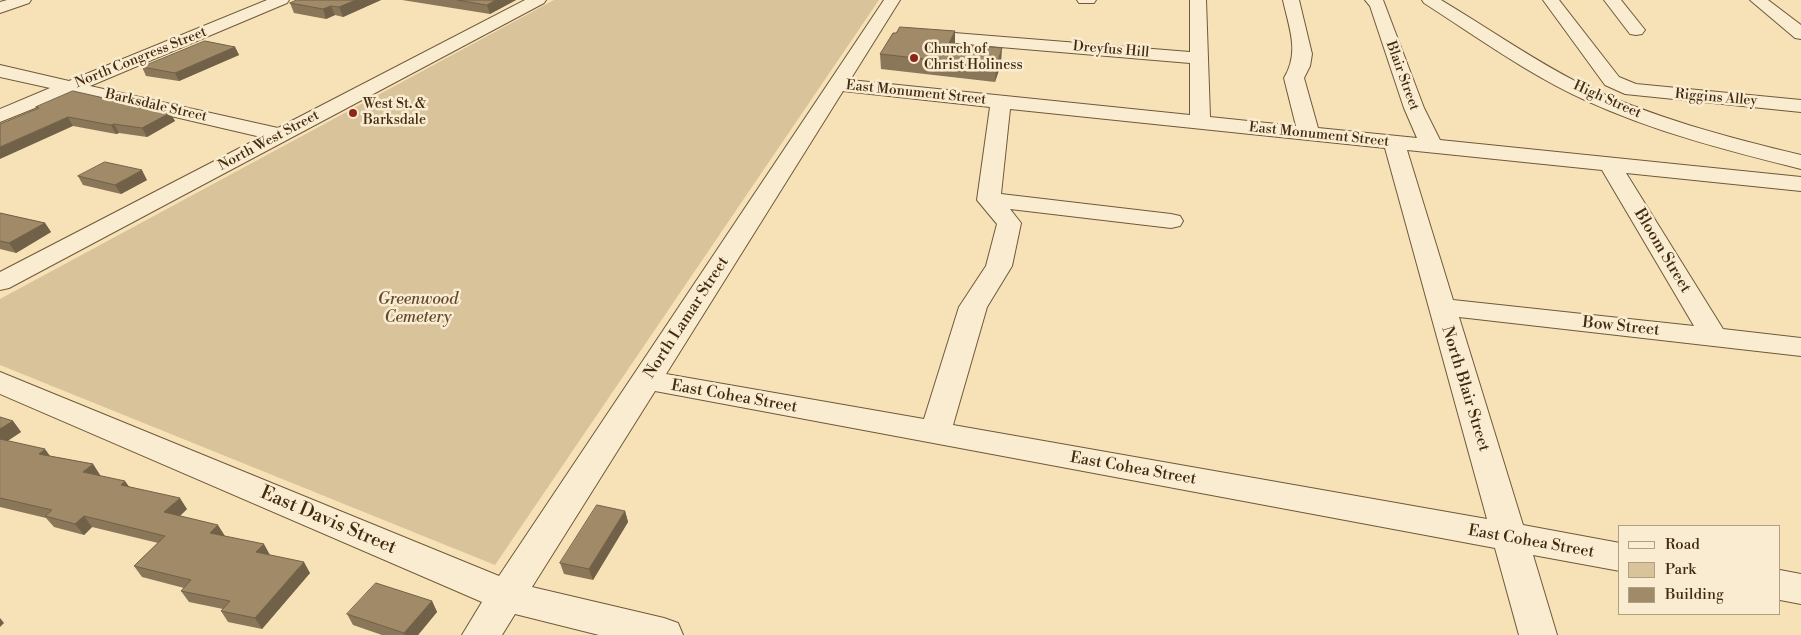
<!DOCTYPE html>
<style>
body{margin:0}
#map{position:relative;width:1801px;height:635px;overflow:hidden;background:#f7e2b7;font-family:"Libre Bodoni",serif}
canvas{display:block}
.legend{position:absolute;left:1618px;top:525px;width:162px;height:90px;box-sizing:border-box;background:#faecd0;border:1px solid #b09f83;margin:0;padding:6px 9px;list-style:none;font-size:15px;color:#422b10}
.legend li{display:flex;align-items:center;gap:10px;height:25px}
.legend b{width:25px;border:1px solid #b09f83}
</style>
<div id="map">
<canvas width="1801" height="635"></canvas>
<ul class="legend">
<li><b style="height:6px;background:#faecd0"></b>Road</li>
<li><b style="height:14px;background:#d8c39b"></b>Park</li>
<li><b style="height:14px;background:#a08a67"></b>Building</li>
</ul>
</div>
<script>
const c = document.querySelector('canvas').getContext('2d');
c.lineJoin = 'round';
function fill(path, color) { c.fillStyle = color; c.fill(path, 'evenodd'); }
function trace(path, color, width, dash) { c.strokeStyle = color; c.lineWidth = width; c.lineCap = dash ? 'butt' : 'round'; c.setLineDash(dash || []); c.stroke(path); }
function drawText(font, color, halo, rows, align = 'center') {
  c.font = font + ' "Libre Bodoni",serif'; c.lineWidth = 5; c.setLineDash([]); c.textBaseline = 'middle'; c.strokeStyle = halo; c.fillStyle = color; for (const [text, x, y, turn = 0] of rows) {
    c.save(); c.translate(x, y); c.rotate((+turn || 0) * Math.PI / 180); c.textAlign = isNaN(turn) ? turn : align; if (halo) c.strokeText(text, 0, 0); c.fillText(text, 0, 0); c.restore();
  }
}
const green = new Path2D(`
 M554,0H879L495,565L0,365V299Z`);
const minor = new Path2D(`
 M7,0H31L29,3L0,13V2Z
 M267,0H289L287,3L90,86L278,128L525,0H546L544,3L9,288L0,290V272L261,137L72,93L0,122V109L50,88L0,77V65L69,81Z
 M884,0H900L850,80L1190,115V63L917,40L911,39L908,35L911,31L917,30L1190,52V0H1206L1210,117L1296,126L1284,78C1300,52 1289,28 1283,0H1299L1312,54L1310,66L1304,78L1318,128L1417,138L1404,108L1370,6L1365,0H1383L1424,108L1440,140L1801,177V191L1626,173L1723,329L1801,338V356L1459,317L1523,525L1620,543V571L1533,555L1557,635H1519L1495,548L655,391L532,587L664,618L678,623L683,635H599L515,614L502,635H462L482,602L0,394V372L499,576ZM843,91L990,107L977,200L997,224L986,266L959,307L924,419L666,374ZM1010,109L1385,148L1487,519L953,425L987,307L1012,266L1021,223L1010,209L1171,228L1180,226L1183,221L1180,216L1171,214L1001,194ZM1407,150L1602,170L1694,326L1453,300Z
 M1077,0H1096L1094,3H1079Z
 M1422,0H1441C1488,28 1533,60 1581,84C1651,117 1726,137 1801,155V169C1729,151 1655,132 1587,101C1529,75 1477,37 1424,3Z
 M1543,0H1559L1619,77L1636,84L1801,100V112L1625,94L1605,85Z
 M1604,0H1621L1645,30L1642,34L1636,35L1630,34Z
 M1750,0H1768L1801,25V39L1795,38Z
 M1780,570L1801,574V604L1780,600Z`);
const wall = new Path2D(`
 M381,0L343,17L335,15L326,19L294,13L290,3Z
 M402,0H516L490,14Z
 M955,44L1001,64L995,82L881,69L880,54Z
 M235,47L239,55L179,81L146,76L142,67Z
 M36,107L170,113L175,121L147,137L119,133L116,134L73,126L37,108Z
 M78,176L147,180L121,194L83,185Z
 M0,213L45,223L51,232L16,253L0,249Z
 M0,417L13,421L21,432L7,441L50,456L93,464L100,475H99L187,509L180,516L225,536L270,555L310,573L262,629L228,622L221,611L223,609L189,602L181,591L184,588L142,577L134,566L158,543L92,527L84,535L54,527L46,518L0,507Z
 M625,511L628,522L593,580L564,574L560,563Z
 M432,601L437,612L418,635H382L353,625L347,614Z`);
const shadedWall = new Path2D(`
 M356,0H381L343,17L339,7Z
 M496,0H516L490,14L487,5Z
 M331,6L335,15L326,19L323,9Z
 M955,31V46L949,43Z
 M235,47L239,55L179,81L175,73Z
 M1002,48L1001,64L995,82L996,67Z
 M170,113L175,121L147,137L142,128Z
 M68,117L73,126L0,159V147Z
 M114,124L119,133L116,134L111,125Z
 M142,170L147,180L121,194L115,185Z
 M45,223L51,232L16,253L9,243Z
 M13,421L21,432L0,446V429Z
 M45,449L53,460L39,454Z
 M93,464L100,475L91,483L83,472Z
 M125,481L133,492L121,485Z
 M180,498L187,509L172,523L164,512Z
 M625,511L628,522L593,580L589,569Z
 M84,516L92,527L84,535L75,524Z
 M218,525L225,536L217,544L210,533Z
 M264,544L270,555L256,552Z
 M304,562L310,573L262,629L255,618Z
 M432,601L437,612L418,635H405L404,633Z
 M0,618L4,623L0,627Z`);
const building = new Path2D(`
 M297,0H356L339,7L331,6L323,9L290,3Z
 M458,0H496L487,5Z
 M900,27L955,31L949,43L1002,48L996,67L880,54L893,33H896Z
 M205,41L235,47L175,73L142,67Z
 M73,91L170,113L142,128L114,124L111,125L68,117L0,147V124L39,108L36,107Z
 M105,162L142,170L115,185L78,176Z
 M0,213L45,223L9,243L0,241Z
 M0,417L13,421L0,429Z
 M0,439L45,449L39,454L93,464L83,472L125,481L121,485L180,498L164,512L218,525L210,533L264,544L256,552L304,562L255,618L221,611L230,601L181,591L191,580L134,566L165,536L84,516L75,524L45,516L52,510L0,498Z
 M597,505L625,511L589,569L560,563Z
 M376,583L432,601L404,633L347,614Z`);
const markers = [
 [914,58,5,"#8f2418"],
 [353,113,5,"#8f2418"]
];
const farPoinames = [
 ["Church of",924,50],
 ["Christ Holiness",924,66],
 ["West St. &",363,105],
 ["Barksdale",363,121]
];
const farStreetnames = [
 ["Dreyfus Hill",1111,50,5],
 ["North Congress Street",141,58,-22],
 ["Blair Street",1402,76,70],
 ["East Monument Street",916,93,6],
 ["Riggins Alley",1716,98,5],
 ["High Street",1607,100,24],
 ["Barksdale Street",156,106,13],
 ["East Monument Street",1319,135,6],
 ["North West Street",269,141,-28]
];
const streetNames = [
 ["Bloom Street",1662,251,59],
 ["North Lamar Street",687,318,-57],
 ["Bow Street",1621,327,6],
 ["North Blair Street",1465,389,73],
 ["East Cohea Street",734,397,10],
 ["East Cohea Street",1133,469,10],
 ["East Cohea Street",1531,542,10]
];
const parkNames = [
 ["Greenwood",418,300],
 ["Cemetery",418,318]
];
const nearStreetnames = [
 ["East Davis Street",328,521,23]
];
fill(green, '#d8c39b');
trace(minor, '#6f593a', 2);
fill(minor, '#faecd0');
fill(wall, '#8a7759');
fill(shadedWall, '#706148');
fill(building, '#a08a67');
trace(building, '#706148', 1);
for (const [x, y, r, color] of markers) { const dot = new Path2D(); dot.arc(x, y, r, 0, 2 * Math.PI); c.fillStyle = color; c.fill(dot); trace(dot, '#faecd0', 2); }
drawText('14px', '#422b10', '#faecd0', farPoinames, 'left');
drawText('14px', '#422b10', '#faecd0', farStreetnames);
drawText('16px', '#422b10', '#faecd0', streetNames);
drawText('italic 16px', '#60492c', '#faecd0', parkNames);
drawText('19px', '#422b10', '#faecd0', nearStreetnames);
</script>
